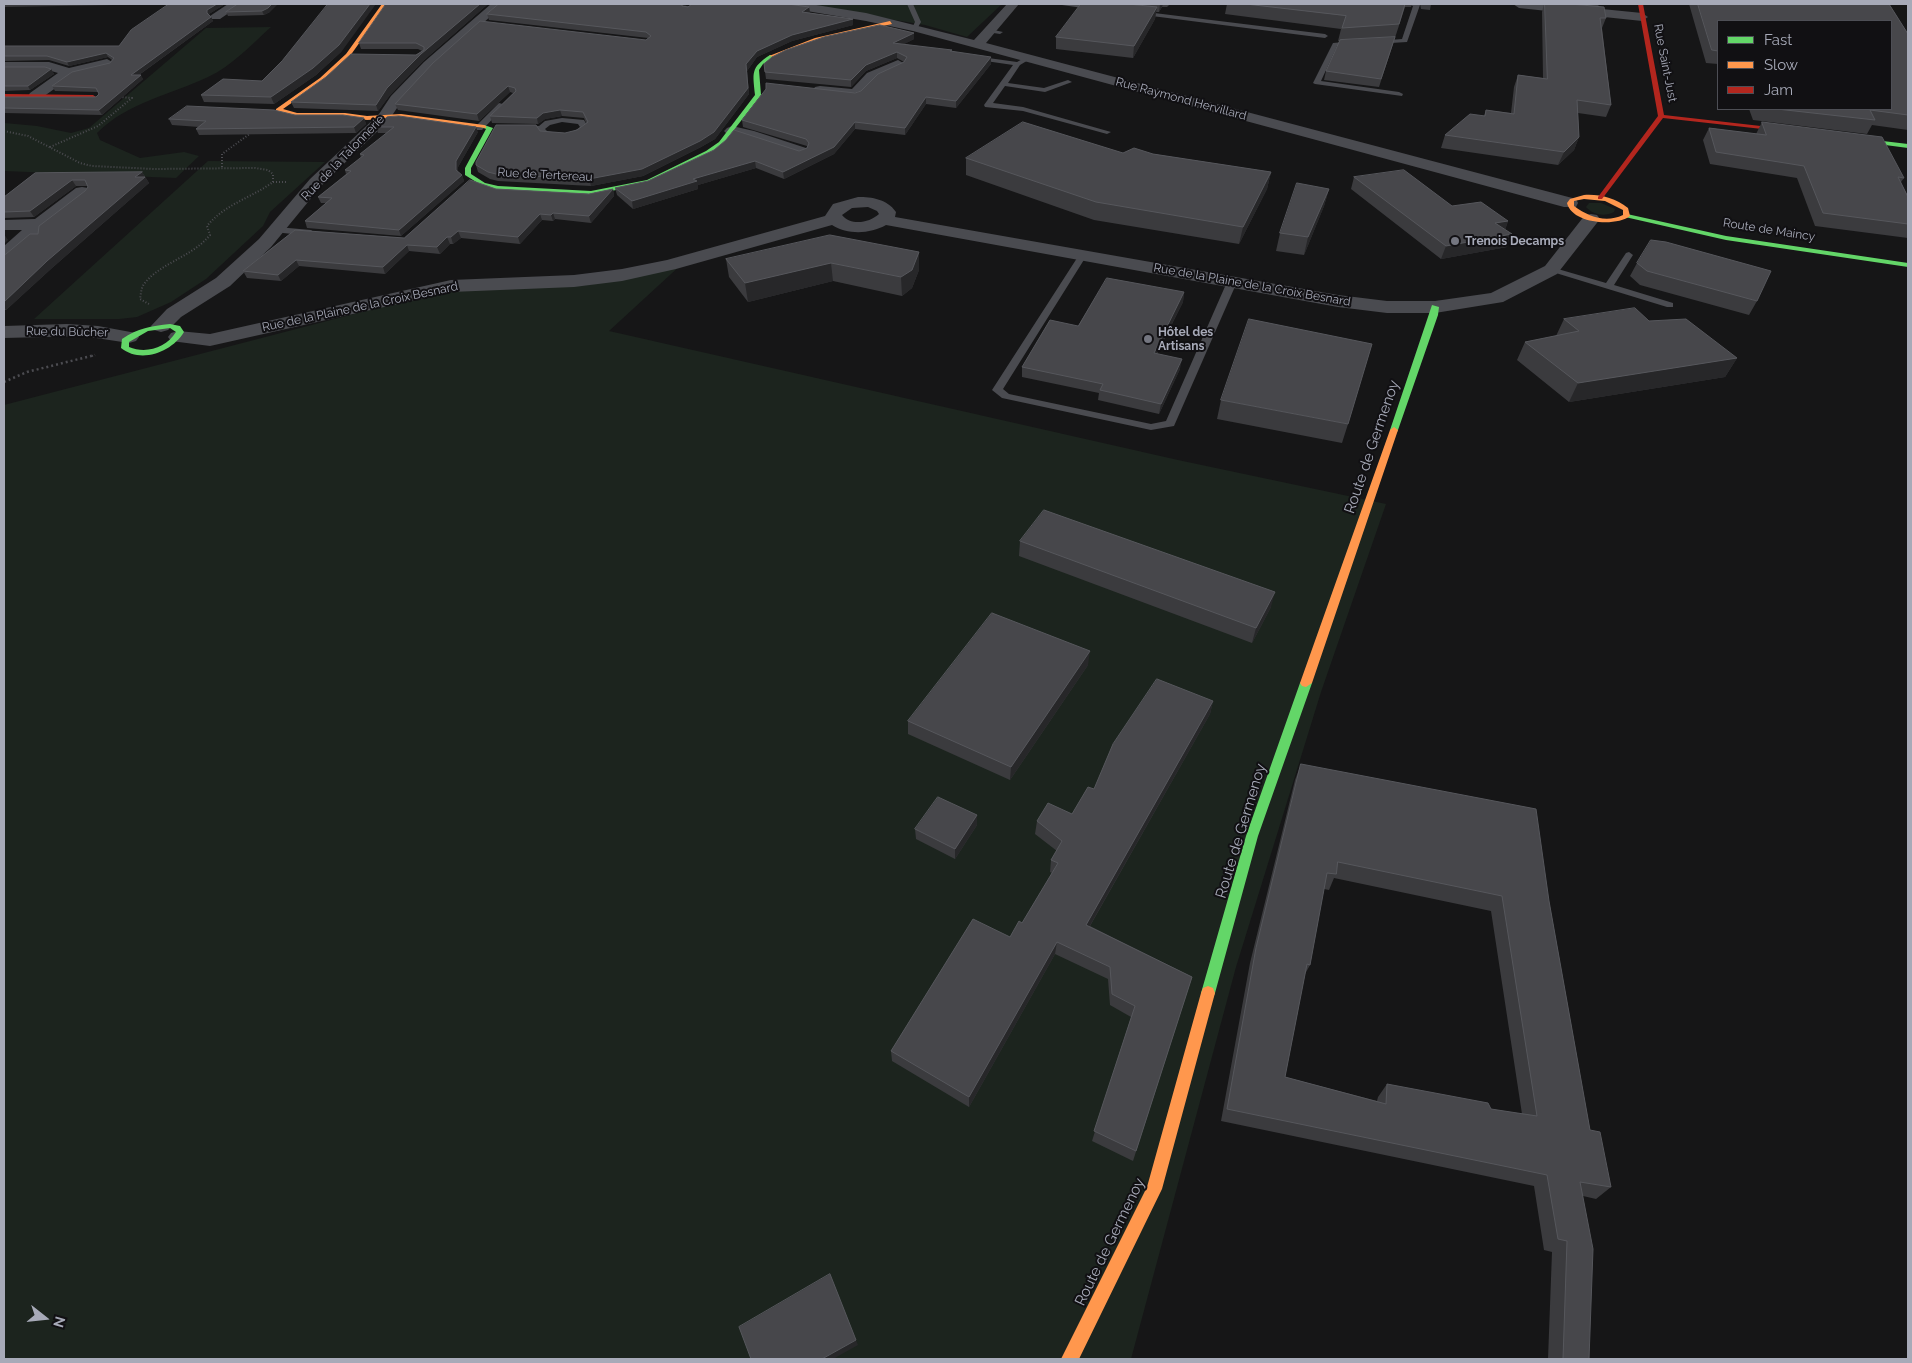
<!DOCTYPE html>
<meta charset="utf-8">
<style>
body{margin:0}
#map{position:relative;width:1912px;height:1363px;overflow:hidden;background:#161617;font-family:Raleway,sans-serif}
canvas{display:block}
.frame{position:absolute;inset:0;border:5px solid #a7aab8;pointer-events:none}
.legend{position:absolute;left:1717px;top:20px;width:175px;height:90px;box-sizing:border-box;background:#111013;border:1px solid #4d4e55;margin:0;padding:6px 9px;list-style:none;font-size:15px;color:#a7aab8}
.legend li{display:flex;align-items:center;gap:10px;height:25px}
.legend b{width:25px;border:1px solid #4d4e55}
.north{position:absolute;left:20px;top:1293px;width:50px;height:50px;-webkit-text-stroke:4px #111013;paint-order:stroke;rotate:106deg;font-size:14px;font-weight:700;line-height:20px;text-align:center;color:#a7aab8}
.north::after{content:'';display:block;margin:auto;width:18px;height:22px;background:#a7aab8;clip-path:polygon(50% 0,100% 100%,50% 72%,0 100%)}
</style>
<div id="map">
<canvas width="1912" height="1363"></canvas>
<div class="frame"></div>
<ul class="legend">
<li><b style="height:6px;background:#63d668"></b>Fast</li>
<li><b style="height:6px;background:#ff974d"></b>Slow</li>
<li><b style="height:6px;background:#b3261e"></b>Jam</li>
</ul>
<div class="north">N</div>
</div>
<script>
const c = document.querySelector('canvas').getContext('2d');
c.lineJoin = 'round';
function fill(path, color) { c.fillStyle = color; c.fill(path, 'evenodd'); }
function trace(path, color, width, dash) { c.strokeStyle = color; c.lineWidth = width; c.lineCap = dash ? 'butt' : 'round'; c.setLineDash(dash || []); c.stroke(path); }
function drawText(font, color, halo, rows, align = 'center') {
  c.font = font + ' Raleway,sans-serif'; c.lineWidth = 4; c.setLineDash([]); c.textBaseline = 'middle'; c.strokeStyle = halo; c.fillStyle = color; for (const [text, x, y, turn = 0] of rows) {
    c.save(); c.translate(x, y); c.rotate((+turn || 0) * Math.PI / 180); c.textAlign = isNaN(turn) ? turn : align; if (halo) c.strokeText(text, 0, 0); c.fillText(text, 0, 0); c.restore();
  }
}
const green = new Path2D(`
 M798,4H1002L967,37L925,25Z
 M271,27C252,44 232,66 208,77C170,95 128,102 97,133L100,140L140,158L184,152L199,156L176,178L4,171V123L37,126L71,133L89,128L206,28Z
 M208,161L325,162L270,212L263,226L206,279L171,302L137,317L119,319H34Z
 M1589,203H1601L1615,209L1614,212C1605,217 1593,215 1586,207Z
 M683,263L609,331L1178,460L1386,504L1321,692L1236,967L1131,1359H4V405L454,288L589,285Z`);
const pathFar1 = new Path2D(`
 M4,131L28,136L80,163L92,166L154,169L255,168L268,170L273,174V182C251,198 225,204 207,226L210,235C192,257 160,263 144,284C141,288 141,294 140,299L149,304
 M50,147L98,126L132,98L120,97
 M222,167V154L251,133
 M273,182H287
 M92,356L95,355`);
const path = new Path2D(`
 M4,382L27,372L95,355`);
const lane = new Path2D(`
 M907,4H913L921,22L917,29L912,28L915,22Z
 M1055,4H1074L1100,8L1097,10Z
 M1406,4L1420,5L1407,42L1375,44V42L1377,41L1402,39L1413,6Z
 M1138,11L1325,34L1328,36L1325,38L1136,14L1135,13Z
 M989,29L1003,32L1000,34L987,32V30Z
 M1355,41L1357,42V44L1337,46L1321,81L1399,92L1403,94L1402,96L1315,84L1313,83L1333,43Z
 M974,56L1017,62L1026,57H1030V59L1020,65L1008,83L1044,88L1068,80L1072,82L1045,92L1005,86L993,103L1023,107L1111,132L1107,134L1023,111L985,107L984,105L1013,65L972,59L971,58Z
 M499,103L506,105L482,130H476V126Z
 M562,118L584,120L588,127C576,141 558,140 542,136L539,130H521L517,128L521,126H539L545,121ZM562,122L578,124L580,127C570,135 560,135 548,132L545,129L550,125Z
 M277,227L311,230L315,233L311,236L274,232L273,230Z
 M1083,252L1087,255L1003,389L1009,394L1151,424L1166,421L1227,282L1232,279L1235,280L1237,282L1174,426L1151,430L1002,398L992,390L1079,255Z
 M1629,252L1633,255L1614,285L1673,303V307H1667L1546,270L1551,267L1606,283L1626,253Z`);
const street = new Path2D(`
 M228,4H242L220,19H212L210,16Z
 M491,4H504L434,68L401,102L389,120L322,185L271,247L230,286L181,317L168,330L161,332L154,330L151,326L167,309L216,278L259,239L310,179L379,114L391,96L424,62Z
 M783,4H810L866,13L974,40L1007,4H1019L986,43L1576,199L1578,203L1576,207H1564L913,31L866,21L789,8Z
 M1513,4H1552L1642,13L1648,17L1642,21L1519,8Z
 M107,59L114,63L112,66L74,75L40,99H30L28,96L30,93L58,73L48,70H4V62H49L69,68Z
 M898,60L905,64L903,67L877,79L860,97L855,98L820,94L815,93L813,90L815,87L820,86L852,89L867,73Z
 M732,126L754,131L806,148L808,151L806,154L800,156L746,138L727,134L724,131L727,128Z
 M82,187L88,188L90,192L88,196L45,228L10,259L4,260V246L22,230H4V220L35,219L76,188Z
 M858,197C872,197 887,199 896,212L895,217L1338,295L1387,301H1435L1491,293L1545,266L1585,215L1591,214L1597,215L1600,219L1557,274L1503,302L1435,313H1387L1338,307L886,225C870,234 848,235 832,225L676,269L622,281L574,287L451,292L210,346L171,341L168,337L171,333L178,331L210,334L451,280L574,275L622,269L667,260L825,216L833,204ZM868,207L877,211L879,214C869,223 851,226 842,215L852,208Z
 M67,324L98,326L136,333L139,337L136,341L129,343L83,336L4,338V326Z`);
const fast = new Path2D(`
 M770,55L775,56L763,64L759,70L761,95L723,144L710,153L651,183L591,195L498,190L481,185L465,175V168L486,129L481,127L484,125L493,128L471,168V174L485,183L498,186L591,191L647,180L706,151L719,142L755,95C753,73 750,68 770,55Z
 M1849,137L1908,144V148L1847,140L1846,139Z
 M1627,214L1726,236L1908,263V267L1726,240L1625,217V215Z
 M1432,305L1439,307L1438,315L1398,430L1397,432H1391L1390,430Z
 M170,324L180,326L184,332C172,352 141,364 121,348L122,339C138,328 151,326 170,324ZM170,328L176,332C166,348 146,354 129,347V342L148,331Z
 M1306,679L1312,683L1258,836L1215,993L1213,998L1208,1000L1203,998L1201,993L1246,836L1300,683Z`);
const slow = new Path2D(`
 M382,4H387L350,56L324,80L283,109L297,113H345L367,116L401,114L484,125L486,126V128L401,118L367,120L345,117H297L276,111V109L320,78L346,54Z
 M890,21L892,24L819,40L774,57L769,56L815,38Z
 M1584,195C1600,194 1615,198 1628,208L1630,216C1616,227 1572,224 1567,203L1570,199ZM1584,199L1605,201L1623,210V215C1606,223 1589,217 1574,206V201Z
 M1394,427L1398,430L1312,683L1306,687L1302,686L1300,683L1390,430Z
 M1208,986L1213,988L1215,993L1162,1189L1079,1359H1061L1147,1187L1201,993L1203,988Z`);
const jam = new Path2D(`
 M1638,4H1643L1664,115L1796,130L1798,131V133L1663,118L1602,199H1598V197L1658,116Z
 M4,94L93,95L96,97L93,99L4,98Z`);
const wall = new Path2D(`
 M4,4H225L209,14L213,21L139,75L143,79L102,115L4,113V97H96L99,94L98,92L55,91L52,86L110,63L112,60L108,57L69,66L49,60L4,61V46H119L169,4L4,7Z
 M238,4L270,12L264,15L228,16L226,12Z
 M386,4H488L423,61L390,95L378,111L294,108L291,102L416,55L422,51L418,49H361L359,43Z
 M499,4H688L684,6L809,7L810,13L853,19V25L792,41L757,57L747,71L749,94L715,139L701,147L643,176L591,186L498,181L490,179L478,172L476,165L540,131L565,133L577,130L586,123L584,118L562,116L545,119L538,124L492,123L490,116L513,93L510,92L479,121L398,110L395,104L646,40L648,38L489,20L487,14Z
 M1081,4H1170L1167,7H1162L1159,12H1156L1155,19L1133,58L1056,49V37Z
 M1227,4H1412L1411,7H1405L1379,87L1324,80L1326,71L1340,41H1338L1341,29L1225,14Z
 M1420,4H1431L1430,10L1421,9Z
 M1544,4H1599L1598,7L1606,18L1602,28L1611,105L1606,117L1578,113L1579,137L1574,150L1558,165L1441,148L1445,135L1484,116L1486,110L1511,113L1514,87L1518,75L1543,78L1542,12Z
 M1689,4H1889L1908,34V130L1872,125L1867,134L1753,120L1749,109H1891L1718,21V64L1706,63Z
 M914,33V39L904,44L952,52L991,64L956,108L926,104L905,135L855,129L834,154L784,179L756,168L698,185V189L633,209L617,195L615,188L799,151L807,148V146L743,127L742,120L861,91L904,62L897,58L866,71L851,87L766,79L764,64Z
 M342,51L316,75L274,104L204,102L201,95L262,81Z
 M4,67L51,69L54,74L30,90L4,91Z
 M295,115L364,118L366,124L356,133L199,135L196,129L199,127L172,125L169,119Z
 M387,117L478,132L458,167V172L462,175L464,181L401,236L307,228L305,221L326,203H321L318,197L346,174L345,170L361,158L360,154L387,133H378L376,127Z
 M1762,122L1904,178L1901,182L1908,197V238L1815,226L1797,178L1710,164L1703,140L1709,128L1756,134Z
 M1123,153L1153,154L1271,172L1267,189L1239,244L1094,220L966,175V158Z
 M142,172L149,183L52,268L6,310H4V255L6,254L38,234L85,191L88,186H76L34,217L4,218V197L35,173Z
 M1354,177L1452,206L1508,221L1505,230L1507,247L1441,259L1351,189Z
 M496,189L589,194L613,189L614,196L591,223L555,219L553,221L542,220L520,244L461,238L453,244H450L440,254L409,251L385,274L299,266L281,281L247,278L243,271L295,230L404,238Z
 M1329,189L1324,206L1304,255L1276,251L1280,233Z
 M919,252V270L912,288L902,296L833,281L748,302L729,277L726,259Z
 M1637,263L1757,301L1749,315L1640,285L1630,276Z
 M1184,292L1183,302L1157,354L1180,369L1159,414L1098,400L1099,393L1022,377V367L1078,326Z
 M1564,319L1649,321L1737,358L1725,377L1569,402L1517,360L1525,342L1556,336Z
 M1221,400L1348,424L1342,443L1217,419Z
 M1020,541L1271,607L1252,643L1019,556Z
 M1088,665L1010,780L908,734V721Z
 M1213,701L1210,714L1090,926L1192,977L1133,1161L1092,1141L1131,1017L1110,1005L1108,979L1055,954L969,1107L892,1061L891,1051L1010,937L1022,923L1052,873L1050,872L1051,860L1057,851L1035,834L1037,821L1072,814L1094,789Z
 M1301,764L1549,901L1590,1130L1611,1187L1596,1199L1583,1196L1589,1359H1548L1552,1252L1544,1250L1534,1186L1221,1121L1250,963L1295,780ZM1334,878L1491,911L1522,1114L1491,1109L1387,1084L1378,1097L1377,1101L1285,1077L1305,974L1310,965L1324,889L1329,890Z
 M977,815V825L955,859L916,839L915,829Z`);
const shadedWall = new Path2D(`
 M217,4H225L209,14L207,13V10Z
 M272,4H278L270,12L264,15L262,11Z
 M370,4H376L342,51L316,75L274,104L271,97Z
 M480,4H488L423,61L390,95L378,111L376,105L387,88L421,54Z
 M682,4H688L683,8V12Z
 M1160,4H1163L1162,7L1159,12Z
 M809,7L810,13L802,12Z
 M1157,7L1155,19L1133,58L1134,46Z
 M211,17L213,21L133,79L131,75Z
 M853,19V25L792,41L757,57L747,71L749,94L715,139L701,147L643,176L591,186L589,179L746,64L757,51L792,35Z
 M914,33V39L893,50V43Z
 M897,52V58L866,71L851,87V80L866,65Z
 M106,53L108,57L69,66L67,62Z
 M991,57V64L956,108V101Z
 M51,69L54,74L30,90L28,86Z
 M141,75L143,79L102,115L99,110Z
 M508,86L510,92L479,121L477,114Z
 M926,97V104L905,135V128Z
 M560,110L562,116L545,119L538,124L537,118L543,113Z
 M364,118L366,124L356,133L354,127Z
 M855,122V129L834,154L784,179L783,172Z
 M476,127L478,132L458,167V176L456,170V161Z
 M1579,137L1574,150L1558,165L1564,152Z
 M755,161L756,168L698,185V189L633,209L632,201L693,179Z
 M142,172L149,183L52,268L6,310L4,307V302L135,177Z
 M1271,172L1267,189L1239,244L1243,227Z
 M462,175L464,181L401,236L399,230Z
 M72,180L76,186L34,217L30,211Z
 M613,189L614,196L591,223L589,216Z
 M1329,189L1324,206L1304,255L1308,237Z
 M553,213L555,219L553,221L551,215Z
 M540,214L542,220L520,244L518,237Z
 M1508,221L1504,233L1495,223Z
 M458,231L461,238L453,244L451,237Z
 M4,234L8,240L4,244Z
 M1512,234L1507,247L1441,259L1446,246Z
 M447,237L450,244L440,254L437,247Z
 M407,245L409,251L385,274L383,267Z
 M919,252V270L912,288L902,296L901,277Z
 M296,260L299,266L281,281L278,275Z
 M831,263L833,281L748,302L745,283Z
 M1184,292L1183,302L1152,363L1154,353Z
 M1737,358L1725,377L1569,402L1578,383Z
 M1182,359L1180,369L1159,414L1161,404Z
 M1275,592L1271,607L1252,643L1256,628Z
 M1090,651L1088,665L1010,780L1011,767Z
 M1213,701L1210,714L1084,936L1086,925Z
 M977,815V825L955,859V849Z
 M1057,942L1055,954L969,1107V1097Z
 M856,1340L858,1345L833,1359H822Z`);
const building = new Path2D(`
 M169,4H217L207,10V13L211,17L131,75H141L99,110L4,108V97H96L99,94L96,88L52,86L72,72L110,63L114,58L106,53L67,62L47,56H4V46H119L131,30Z
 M238,4H272L268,8L262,11L226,12Z
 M328,4H370L339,45L313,68L271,97L201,95L223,79L262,81L282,61Z
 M386,4H480L421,54L387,88L376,105L291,102L326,77L351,54L416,55L424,50V47L416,43H359Z
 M499,4H682V6L688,7L692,4H788L809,7L802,12L853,19L792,35L757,51L746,64L748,88L714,132L700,141L642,169L589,179L496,174L488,172L476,165V162L496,125H536L540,131L565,133L577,130L588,122L583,112L560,110L543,113L537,118L490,116L516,91L515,88L508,86L477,114L395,104L433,63L480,21L646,40L651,36L646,32L487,14Z
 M1081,4H1128L1157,7L1134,46L1056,37Z
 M1246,4H1405L1399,24L1342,28L1346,16Z
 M1545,4H1570L1604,7L1606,18H1600L1611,105L1577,100L1579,137L1564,152L1445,135L1470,114L1485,116L1486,110L1514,114L1518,75L1547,79Z
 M1698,4H1889L1908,34V115L1870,110L1875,120L1777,109H1891V21H1718V51L1712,50Z
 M880,25L914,33L893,43L952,50L950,51L991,57L956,101L926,97L905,128L855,122L834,147L783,172L755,161L693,179L697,181L632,201L615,188L648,181L714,150L726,140L734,130L799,151L807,148L809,143L806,139L742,120L766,89V83L855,93L861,91L878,74L904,62L907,57L897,52L866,65L851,80L765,72L764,64L772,57L786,50L824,37Z
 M1395,37L1381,79L1326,71L1340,40Z
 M4,67H45L51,69L28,86H4Z
 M187,106L274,110L295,115H343L364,118L354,127L196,129L206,121L169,119Z
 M399,116L476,127L456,161V170L462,175L399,230L305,221L332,198L318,197L351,171L345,170L364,155L360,154L394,127H376L387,117Z
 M1023,122L1123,153L1134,148L1153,154L1271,172L1243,227L1096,202L966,158Z
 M1762,122L1882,137L1904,178L1898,177L1908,197V224L1823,213L1804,166L1716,152L1709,128L1766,135Z
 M1404,170L1452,206L1481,202L1508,221L1495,223L1512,234L1446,246L1354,177Z
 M142,172L135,177H145L47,261L4,302V255L6,254L30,234H38L39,226L85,191L88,187L85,180H72L30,211L4,212V197L35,173Z
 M470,180L496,189L589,194L613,189L589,216L553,213L551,215L540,214L518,237L458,231L451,237H447L437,247L407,245L383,267L296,260L278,275L243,271L295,230L404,238Z
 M1297,183L1329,189L1308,237L1280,233Z
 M830,235L919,252L912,270L901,277L831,263L745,283L726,259Z
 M1651,240L1666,242L1771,271L1757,301L1647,271L1637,263Z
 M1107,278L1184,292L1154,353L1182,359L1161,404L1100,390L1103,384L1022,367L1050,320L1078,326Z
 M1635,308L1649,321L1686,319L1737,358L1578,383L1525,342L1579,331L1564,319Z
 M1249,319L1372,344L1348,424L1221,400Z
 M1044,510L1275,592L1256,628L1020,541Z
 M992,613L1090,651L1011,767L908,721Z
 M1157,679L1213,701L1086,925L1192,977L1136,1151L1094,1131L1135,1006L1112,994L1110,967L1057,942L969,1097L891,1051L973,919L1010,937L1019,921L1022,923L1058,863L1051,860L1062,841L1037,821L1048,803L1072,814L1088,787L1094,789L1113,744Z
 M1301,764L1536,809L1549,901L1590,1130L1600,1132L1611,1187L1580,1182L1593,1249L1589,1359H1563L1567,1241L1558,1239L1547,1175L1227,1109L1256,948ZM1338,862L1502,896L1537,1116L1491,1109L1488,1103L1387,1084L1386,1104L1285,1077L1307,964L1310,965L1327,873L1336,874Z
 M938,797L977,815L955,849L915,829Z
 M830,1274L856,1340L822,1359H751L739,1327Z`);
const markers = [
 [1455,241,5,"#747680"],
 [1148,339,5,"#747680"]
];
const farStreetnames = [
 ["Rue Saint-Just",1665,63,79],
 ["Rue Raymond Hervillard",1181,99,15],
 ["Rue de la Talonnerie",343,158,-46],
 ["Rue de Tertereau",545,175,3],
 ["Route de Maincy",1769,230,9],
 ["Rue de la Plaine de la Croix Besnard",1252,285,10],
 ["Rue de la Plaine de la Croix Besnard",360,307,-12],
 ["Rue du Bûcher",67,332,1]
];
const farPoinames = [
 ["Trenois Decamps",1465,241],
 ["Hôtel des",1158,332],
 ["Artisans",1158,346]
];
const streetNames = [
 ["Route de Germenoy",1372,447,-71],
 ["Route de Germenoy",1241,831,-73],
 ["Route de Germenoy",1110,1242,-64]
];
fill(green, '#1c241e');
trace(pathFar1, '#4c4c51', 2, [1, 2]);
trace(path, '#4c4c51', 2.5, [2, 3]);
fill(lane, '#4a4b50');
fill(street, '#4a4b50');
fill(fast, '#63d668');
fill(slow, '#ff974d');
fill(jam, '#b3261e');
fill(wall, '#3b3b3e');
fill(shadedWall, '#272729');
fill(building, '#47474b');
trace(building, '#56575c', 1);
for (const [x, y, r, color] of markers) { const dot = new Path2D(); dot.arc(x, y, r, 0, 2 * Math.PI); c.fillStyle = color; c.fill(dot); trace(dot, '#111013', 2); }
drawText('12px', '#a7aab8', '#111013', farStreetnames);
drawText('bold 12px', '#a7aab8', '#111013', farPoinames, 'left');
drawText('15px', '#a7aab8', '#111013', streetNames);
</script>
